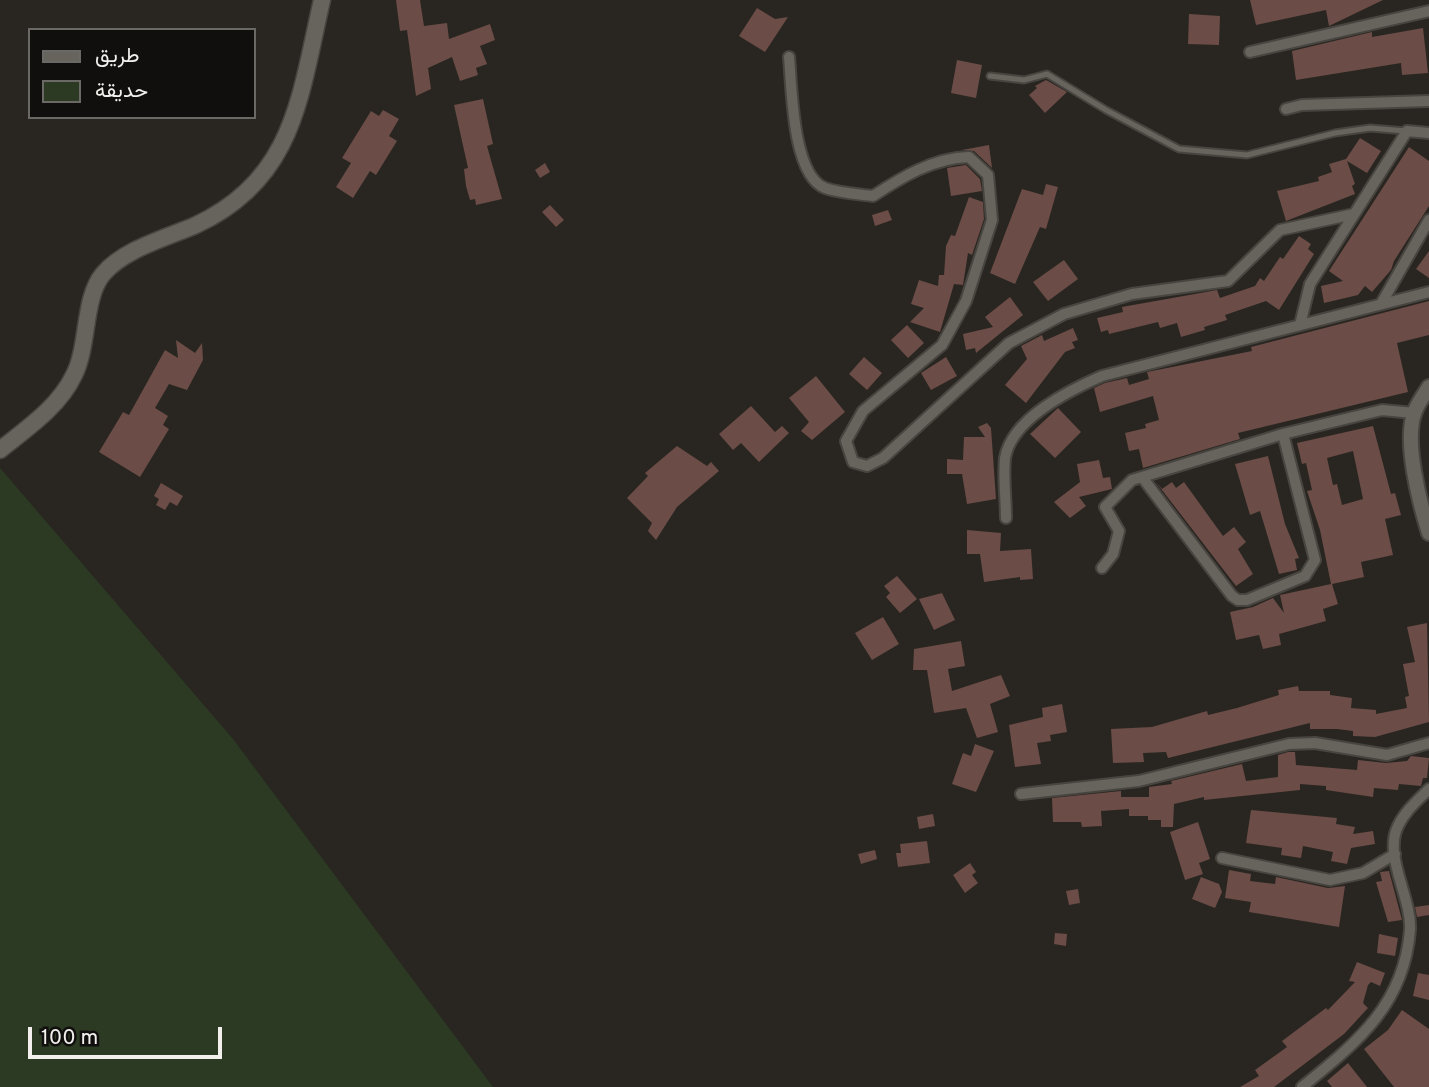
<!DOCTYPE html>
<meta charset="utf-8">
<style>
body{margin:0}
#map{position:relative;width:1429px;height:1087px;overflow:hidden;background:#292621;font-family:Overpass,Vazirmatn,sans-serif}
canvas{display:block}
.legend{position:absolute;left:28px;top:28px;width:228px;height:91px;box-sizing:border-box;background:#100f0d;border:2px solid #6a6966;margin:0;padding:9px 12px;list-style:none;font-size:21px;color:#f2efec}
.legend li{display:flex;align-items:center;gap:14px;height:35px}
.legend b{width:35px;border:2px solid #6a6966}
.scale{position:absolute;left:28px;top:1027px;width:194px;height:32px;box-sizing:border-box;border:4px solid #f2efec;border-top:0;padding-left:9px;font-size:21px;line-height:24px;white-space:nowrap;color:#f2efec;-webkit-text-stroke:5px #100f0d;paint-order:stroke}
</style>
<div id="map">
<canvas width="1429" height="1087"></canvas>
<ul class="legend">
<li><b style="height:9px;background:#67635d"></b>طريق</li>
<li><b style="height:19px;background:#2c3a24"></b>حديقة</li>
</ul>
<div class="scale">100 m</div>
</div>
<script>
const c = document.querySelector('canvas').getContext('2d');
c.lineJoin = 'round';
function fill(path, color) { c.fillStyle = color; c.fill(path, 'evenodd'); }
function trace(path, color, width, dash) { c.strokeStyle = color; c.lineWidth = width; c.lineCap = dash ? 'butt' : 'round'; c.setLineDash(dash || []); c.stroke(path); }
const green = new Path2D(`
 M0,468L233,739L493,1087H0Z`);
const building = new Path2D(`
 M396,0H420L424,26L447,23L449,39L490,24L495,40L480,46L487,64L476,68L478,75L460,81L452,57L428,68L431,89L416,96L407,30L400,31Z
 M1250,0H1383L1329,26L1326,10L1256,25Z
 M757,8L775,19L788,17L765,52L739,36Z
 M1189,14L1220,16L1219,45L1188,44Z
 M1423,28L1428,73L1402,75L1401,63L1296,80L1292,51L1372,32V37Z
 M957,60L982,65L976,98L951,93Z
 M1046,80L1067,92L1045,113L1029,95L1037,88L1035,86Z
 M483,99L493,144L487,146L502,199L476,205L475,199L470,200L466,186L464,169L468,168L454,105Z
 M383,110L399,119L389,136L397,141L376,175L370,171L353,198L336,187L351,163L342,158L371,111L379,116Z
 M1360,138L1381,151L1367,173L1347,161L1355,184L1352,186L1355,194L1286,221L1277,191L1319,181L1318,177L1332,172L1329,164L1346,159Z
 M989,145L992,168L974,151L962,150Z
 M1409,147L1429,161V206L1394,261L1391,270L1372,292L1365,286L1358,295L1324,303L1321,286L1343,281L1329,271Z
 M545,163L550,172L540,178L535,170Z
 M966,165L980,179L982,191L951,196L947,168Z
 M1046,184L1058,187L1046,229L1040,227L1015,284L990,273L1022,189L1043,195Z
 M969,197L983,202L984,219L972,255L968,253L963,285L954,284L940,332L910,322L924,308L911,304L919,280L938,286L939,275H944L946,246L951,235L955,236Z
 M550,205L564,220L556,227L542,212Z
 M888,210L892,220L875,226L872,215Z
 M1299,236L1311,244L1308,249L1314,254L1279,310L1266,301L1225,315L1227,320L1204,327L1205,330L1181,337L1177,323L1160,328L1158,322L1109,334L1108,330L1101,332L1097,318L1123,312L1122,307L1217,290L1220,298L1255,286L1260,278L1264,281L1280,257L1283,259Z
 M1429,251V278L1416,269Z
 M1064,260L1078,279L1048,301L1033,282Z
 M1010,297L1023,315L976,353L975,348L966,350L963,334L993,327L985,317Z
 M1429,301V335L1397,343L1408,392L1238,433L1240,439L1143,468L1139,449L1129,451L1125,433L1146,428L1145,424L1159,420L1153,396L1100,412L1094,388L1105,383L1127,378L1129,385L1149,379L1147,372L1252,351L1251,347Z
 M907,325L924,343L908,358L891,340Z
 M1073,328L1078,340L1072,342L1075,348L1065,352L1026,403L1005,385L1027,359L1021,346L1042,335L1044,341Z
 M176,340L195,353L202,343L203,360L187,390L169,384L155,408L168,416L163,425L169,429L140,477L99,452L123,412L129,415L165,350L178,358Z
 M864,357L882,373L867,390L849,374Z
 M946,357L957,376L931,390L921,373Z
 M816,376L845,412L812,440L801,431L809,422L789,398Z
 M751,406L775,432L782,426L789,433L759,462L741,443L733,450L719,434Z
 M1058,408L1081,432L1055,458L1030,434Z
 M987,423L991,428L996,499L967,504L962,474H947V459L963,460L964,437H985L978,427Z
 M1373,426L1391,494L1395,493L1401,515L1385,519L1393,555L1361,562L1364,577L1332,584L1338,604L1323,609L1326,621L1279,634L1281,645L1263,649L1259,635L1236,640L1230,612L1253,607L1273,598L1284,613L1280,595L1331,584L1320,530L1307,491L1312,490L1306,463L1302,464L1297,443ZM1353,451L1363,499L1342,505L1337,484L1333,485L1327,458Z
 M677,446L707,466L711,462L719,471L677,507L656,540L648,531L652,523L627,498L648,476L645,473Z
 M1268,456L1285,524L1299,558L1295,559L1297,570L1279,574L1260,511L1250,515L1235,464Z
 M1099,460L1103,478L1110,477L1112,489L1079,497L1086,506L1070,518L1054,502L1080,482L1077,464Z
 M1155,481L1162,489L1172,482L1176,488L1184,482L1223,536L1234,527L1246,542L1238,549L1253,574L1236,586Z
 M161,483L183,496L177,506L170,502L165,510L156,505L159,499L154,496Z
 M967,530L1001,533L1000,551L1031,549L1033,579L1020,580V577L984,582L980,554H967Z
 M897,576L917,599L900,613L886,597L890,593L884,586Z
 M942,593L955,620L934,630L919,599Z
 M883,617L899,644L872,660L855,633Z
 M1427,623L1429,722L1375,737L1353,736V731L1337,729H1310V723L1168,758L1166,752L1143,753L1144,762L1113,763L1111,729L1152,727L1207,711L1208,715L1237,708L1279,695L1278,690L1298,686L1299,691H1330V695L1352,698L1351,708L1376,710V714L1407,708L1405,697L1409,696L1403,664L1415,662L1407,627Z
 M961,641L965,666L948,669L952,691L1001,675L1010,696L990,704L998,732L977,738L966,708L934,713L927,670H913L914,649Z
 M1062,704L1067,732L1050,735L1051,741L1037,743L1041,764L1015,767L1009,725L1043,717L1042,708Z
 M975,744L994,751L976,792L952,784L963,753L971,756Z
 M1288,752H1295L1296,765L1357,770L1358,760L1386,763L1407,761L1411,756L1429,758L1427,778H1423L1421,786L1399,784L1398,790L1374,788L1373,797L1326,790V786L1300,784V790L1204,800V797L1174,804L1173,827H1161V820H1148V816H1129V809L1101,811L1102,826L1082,827L1081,822H1053L1052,798L1121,791V797H1149V787L1172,784L1171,781L1242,764L1246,781L1278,777V755Z
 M1251,810L1337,818L1336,824L1355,827L1353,834L1373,831L1375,844L1351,848L1347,864L1331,861L1333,852L1303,846L1301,858L1281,855L1282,848L1246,843Z
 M933,814L935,826L919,829L917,817Z
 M1198,822L1210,859L1199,863L1203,874L1185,880L1170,832Z
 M927,841L930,863L898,867L896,853H901L900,844Z
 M875,850L877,859L861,864L858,854Z
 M970,863L976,872L972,875L978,883L965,893L953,875Z
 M1229,870L1251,874L1250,881L1275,884L1276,877L1328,888L1345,886L1339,927L1249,912L1251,902L1225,898Z
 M1389,871L1402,920L1388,922L1376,882L1382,881L1380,872Z
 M1201,877L1219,884L1222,892L1215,908L1192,899Z
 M1078,889L1080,903L1069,905L1066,891Z
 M1429,905V915L1417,917L1415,907Z
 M1055,933L1067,934L1066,946L1054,944Z
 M1379,934L1398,938L1395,956L1377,953Z
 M1357,962L1385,973L1380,986L1371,982L1368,985L1363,1003L1368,1008L1344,1034L1274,1087H1240L1259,1076L1255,1070L1287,1047L1282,1041L1326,1008L1328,1010L1355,982L1349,981Z
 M1418,973L1429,975V1000L1413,996Z
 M1402,1010L1429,1029V1087H1394L1364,1049L1388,1030Z
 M1348,1063L1367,1087H1332L1327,1081Z`);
const service = new Path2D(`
 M990,76L1024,80L1047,74L1106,110L1179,149L1247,155L1335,133L1370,128L1406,131`);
const minor = new Path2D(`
 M1250,52L1429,11
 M789,57C792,88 792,175 825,188C839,193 858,194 873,196C902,177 933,158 969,157L988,175L992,220L966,301L942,345L863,411L846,441L853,462L867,466L883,458L1009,343L1064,314L1132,294L1228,281L1280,230L1354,214
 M1286,109L1302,105L1429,101
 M1381,304L1429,220
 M1300,325L1310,284L1407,131L1429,133
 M1142,477L1232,596L1238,600H1247L1305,576L1315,560L1283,434
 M1006,518C1006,499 1003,477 1005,458C1012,418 1070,390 1102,376L1429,292
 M1102,568L1113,554L1119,531L1105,507L1132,480L1283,434L1382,410L1414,413
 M1021,794L1139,781L1289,744L1315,743L1387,755L1429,743
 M1222,858L1330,880L1363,873L1395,854
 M1302,1087C1356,1043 1404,1006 1410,930C1412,898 1383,856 1398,826C1405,811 1418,800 1429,789`);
const tertiary = new Path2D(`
 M1429,387C1424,395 1418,403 1415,411C1403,440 1420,504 1429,533`);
const secondary = new Path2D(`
 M0,450C26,429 59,407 74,375C89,346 83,298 103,274C124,249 166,238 196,225C295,179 300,95 322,0`);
fill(green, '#2c3a24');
fill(building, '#6b4c46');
trace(service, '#484540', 9);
trace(minor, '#484540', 14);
trace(tertiary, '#484540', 18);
trace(secondary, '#484540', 19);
trace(service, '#67635d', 5);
trace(minor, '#67635d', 10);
trace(tertiary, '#67635d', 14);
trace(secondary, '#67635d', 16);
</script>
